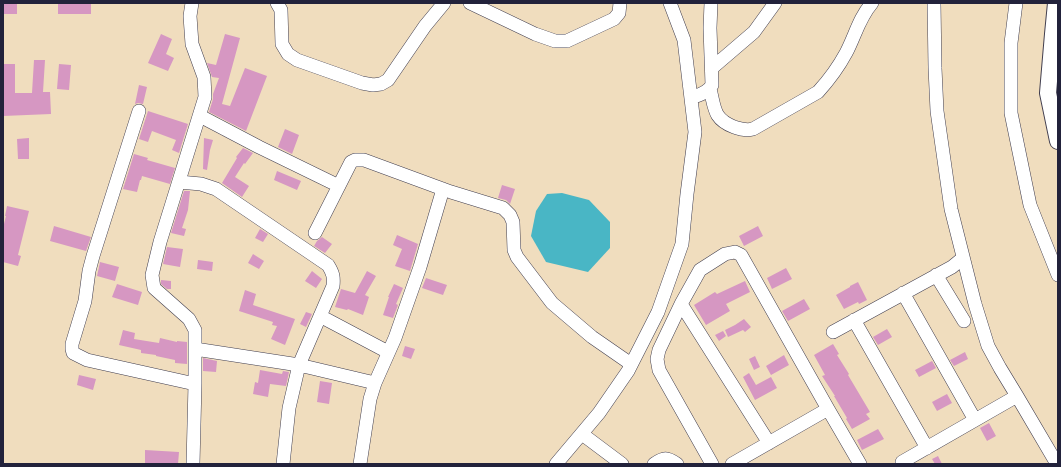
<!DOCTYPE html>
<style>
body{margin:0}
#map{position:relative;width:1061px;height:467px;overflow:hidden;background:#f0ddbe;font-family:"Old Standard TT",serif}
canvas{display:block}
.frame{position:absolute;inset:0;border:4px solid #22223b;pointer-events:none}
</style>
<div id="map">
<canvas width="1061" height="467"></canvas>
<div class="frame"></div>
</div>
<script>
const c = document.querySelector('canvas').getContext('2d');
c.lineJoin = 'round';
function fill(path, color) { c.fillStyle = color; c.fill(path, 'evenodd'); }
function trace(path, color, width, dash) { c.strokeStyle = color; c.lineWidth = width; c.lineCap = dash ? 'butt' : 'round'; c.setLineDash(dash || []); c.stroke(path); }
const water = new Path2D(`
 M562,193L589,200L610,222V248L588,272L546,262L531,236L536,211L547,194Z`);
const building = new Path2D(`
 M3,3H17V14H3Z
 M58,3H91V14H58Z
 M161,34L172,39L166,54L174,58L168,71L148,63Z
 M225,34L240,38L222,104L230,106L245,68L267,76L246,131L209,112L213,99V94L219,78L212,77L207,63L216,65Z
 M34,60H45L43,92H50L51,114L3,116V64H15V93H32Z
 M59,64L71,65L69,90L57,89Z
 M139,85L147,87L143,104L138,103L135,104Z
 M148,111L188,124L179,153L172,150L176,140L152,131L148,142L139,139Z
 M285,129L299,135L292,154L278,147Z
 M29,138V159H18L17,139Z
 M204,138L213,140L210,150L207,170L203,169Z
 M243,148L253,153L245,164L244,163L235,177L249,186L242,197L222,183L237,158L236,157Z
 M134,154L148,158L147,160L175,168L170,184L142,176L141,180H140L137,192L123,189Z
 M277,171L301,181L297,190L274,180Z
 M502,185L515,189L510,204L506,200L498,198Z
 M184,191H190L188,210L182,228L186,229L184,236L171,233Z
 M7,206L29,211L18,255L21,256L18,266L3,262V228L6,216H5Z
 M54,226L91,237L86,251L50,241Z
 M758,226L763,236L744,246L739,236Z
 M260,229L268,234L263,242L255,238Z
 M397,235L418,244L410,271L395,266L402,249L393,245Z
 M322,237L332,244L325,253L314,246L317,241Z
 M167,247L183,249L180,267L163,264Z
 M253,254L264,261L259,269L248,263Z
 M198,260L213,262L212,271L197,269Z
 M100,262L119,267L115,281L97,276Z
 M786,268L792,279L772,289L767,278Z
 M312,271L322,279L316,288L305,281Z
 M367,271L376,276L365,295L369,297L363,315L348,309L347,310L335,307L341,289L355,293Z
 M426,278L447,285L443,295L422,288Z
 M161,280L171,281V289H167L161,284Z
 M745,281L750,292L726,304L730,311L706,325L694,305L715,292L717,294Z
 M858,282L867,300L859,304L858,302L844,309L836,295L850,287V286Z
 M117,284L142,292L138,305L112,297Z
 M394,284L403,288L396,304L398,305L393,318L383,315L389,297H388Z
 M245,290L256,294L253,305L295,319L285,345L271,339L277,326L272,325L273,322L239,311Z
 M804,299L810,309L788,321L782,311Z
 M306,312L312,314L306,327L300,324Z
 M744,319L751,327L745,332L743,330L728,337L725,330L735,325Z
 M887,329L892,337L878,345L873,337Z
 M123,330L135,333L134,339L159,343L160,338L177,342V341L187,342V364L175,363V360L156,356V355L141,353V350L119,345Z
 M723,331L726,336L719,341L715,335Z
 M833,344L839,354L837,355L849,374L848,375L870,412L866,414L870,419L852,429L846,419L847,418L834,396H835L822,376L825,375L814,355Z
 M405,346L415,349L411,359L402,356Z
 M965,352L968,359L954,366L950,360Z
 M784,355L789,365L771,375L766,366Z
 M755,356L760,367L754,370L749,359Z
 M203,358L217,361L216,372L203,371Z
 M932,361L936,368L919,377L915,370Z
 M260,370L282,374L283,371L289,372L286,386L270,384L268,397L253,394L255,382L258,383Z
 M749,373L756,385L771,377L777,388L755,400L743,377Z
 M79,375L96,379L93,390L77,385Z
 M320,381L332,383L329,404L317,402Z
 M947,394L952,403L937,411L932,402Z
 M989,423L996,436L987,441L980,428Z
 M878,429L884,439L862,450L857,440Z
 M145,450L179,452L178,464H145Z
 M938,456L942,464H935L932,459Z`);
const minor = new Path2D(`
 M192,3L190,16L192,44L204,77L205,97L160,242L152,275L154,288L189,319L195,330V384L193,464
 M277,3L281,10L282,44L288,54L297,60L362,83L373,85L381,84L388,80L425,26L444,3
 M470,3L535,34L555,41H567L614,19L619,13L620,3
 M934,3L935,68L937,111L951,209L975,304L988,346L1000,368L1017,396L1057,464
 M1016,3L1011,43V113L1030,205L1058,275
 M712,68L754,32L775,3
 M710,89C715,108 713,119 734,127C741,129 746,131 753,129L818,92C828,81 839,66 846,53C855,36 859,18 872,3
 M691,98C699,95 708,93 712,85L710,28L711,3
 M139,111L93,256L89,271L85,301L72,344V349L73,353L87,360L195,384
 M200,116L259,147L339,186
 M179,182L201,184L216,189L328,265C333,273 334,277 333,286L299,365L289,408L283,464
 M315,233L351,162L355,160H364L451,192L503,208L510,215L513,222L514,250L517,257L552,303L592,337L631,364
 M936,275L964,321
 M903,293L975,420
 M681,304L769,443
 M320,316L388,352
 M854,320L927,448
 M833,332L952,267L963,258
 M195,349L299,365L375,383
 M582,434L622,464
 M902,462L1017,396
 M360,464L370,399L375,383L395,338L420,267L443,189
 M556,464L599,413L628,371L658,312L682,244L687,194L695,132L684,40L670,3
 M654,464C664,457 667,457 677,464
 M712,464L659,370L657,359L659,350L681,304L700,270L725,254L735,252L741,255L828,409L860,464
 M732,464L828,409`);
const major = new Path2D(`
 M1056,3L1053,34L1048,93L1058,141`);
fill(water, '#49b6c5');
fill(building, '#d697c2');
trace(minor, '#413e4f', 14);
trace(major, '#413e4f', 18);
trace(minor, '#fff', 13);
trace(major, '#fff', 16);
</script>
